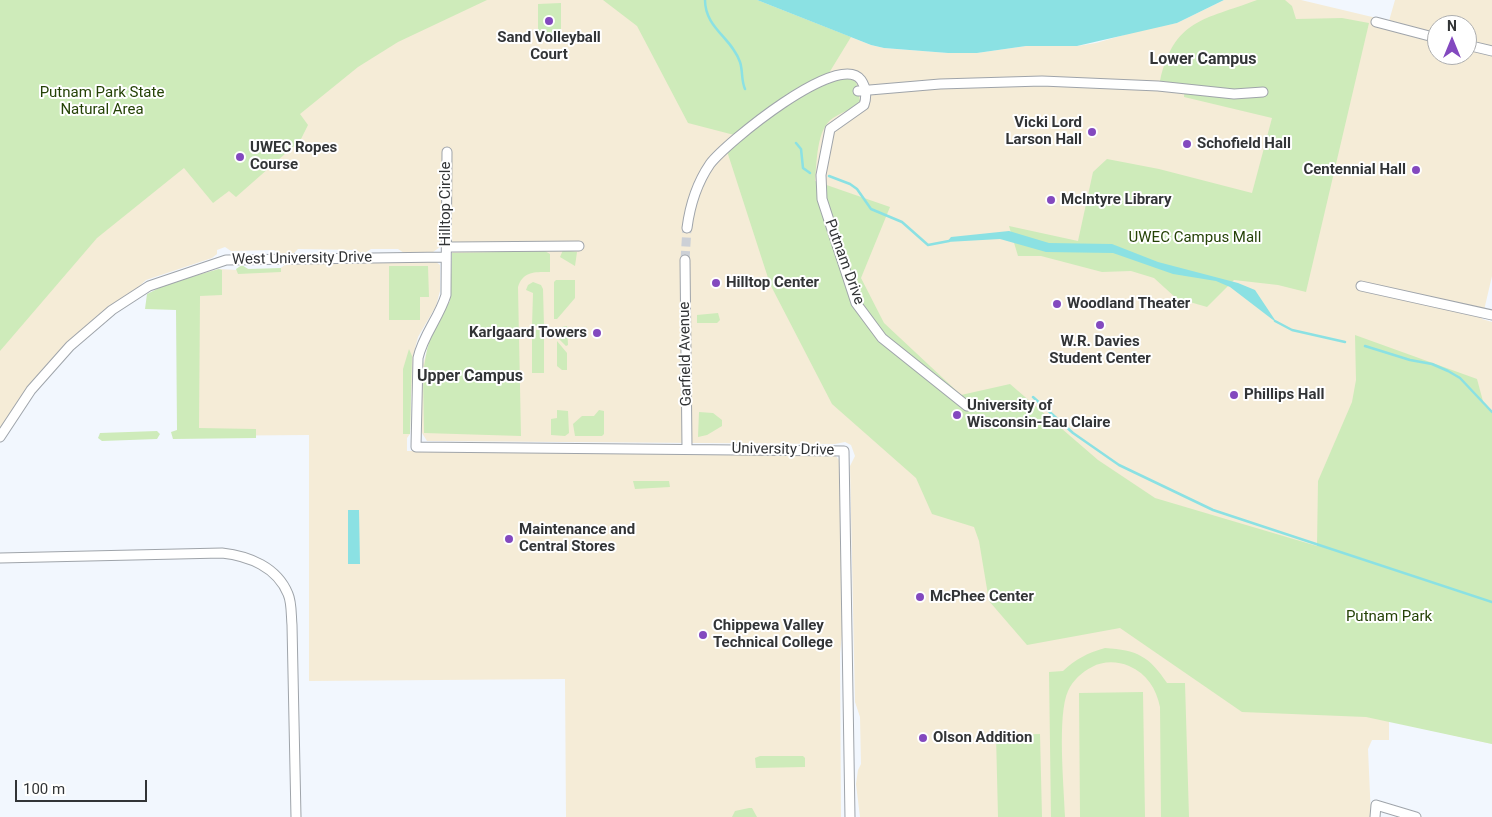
<!DOCTYPE html>
<style>
body{margin:0}
#map{position:relative;width:1492px;height:817px;overflow:hidden;background:#f2f7fe;font-family:Roboto,sans-serif}
canvas{display:block}
.north{position:absolute;left:1427px;top:15px;width:50px;height:50px;box-sizing:border-box;background:#fff;border:1px solid #adaeaf;border-radius:50%;rotate:0deg;font-size:14px;font-weight:700;line-height:20px;text-align:center;color:#323436}
.north::after{content:'';display:block;margin:auto;width:18px;height:22px;background:#8349bf;clip-path:polygon(50% 0,100% 100%,50% 72%,0 100%)}
.scale{position:absolute;left:15px;top:780px;width:132px;height:22px;box-sizing:border-box;border:2px solid #323436;border-top:0;padding-left:6px;font-size:15px;line-height:18px;white-space:nowrap;color:#323436;-webkit-text-stroke:4px #fff;paint-order:stroke}
</style>
<div id="map">
<canvas width="1492" height="817"></canvas>
<div class="north">N</div>
<div class="scale">100 m</div>
</div>
<script>
const c = document.querySelector('canvas').getContext('2d');
c.lineJoin = 'round';
function fill(path, color) { c.fillStyle = color; c.fill(path, 'evenodd'); }
function trace(path, color, width, dash) { c.strokeStyle = color; c.lineWidth = width; c.lineCap = dash ? 'butt' : 'round'; c.setLineDash(dash || []); c.stroke(path); }
function drawText(font, color, halo, rows, align = 'center') {
  c.font = font + ' Roboto,sans-serif'; c.lineWidth = 4; c.setLineDash([]); c.textBaseline = 'middle'; c.strokeStyle = halo; c.fillStyle = color; for (const [text, x, y, turn = 0] of rows) {
    c.save(); c.translate(x, y); c.rotate((+turn || 0) * Math.PI / 180); c.textAlign = isNaN(turn) ? turn : align; if (halo) c.strokeText(text, 0, 0); c.fillText(text, 0, 0); c.restore();
  }
}
const education = new Path2D(`
 M0,0H757L871,45L884,48L948,53H977L1026,46H1077L1096,43L1141,30L1177,23L1224,0H1301L1389,21L1395,0H1492V276L1482,319L1492,322V744L1389,721V740H1372L1368,749L1371,817H860L856,784L858,770L861,764L860,717L855,702L850,466L855,456L851,445L845,442L835,444L427,441L422,433V368L431,336L450,301L453,280L452,235H441L440,247L433,252L404,253L398,249H371L363,254L356,250L298,249L293,254H280L274,250L231,251L225,247L217,250V254L212,258L146,280L133,292L96,317L55,355L0,428ZM1437,25H1467V55H1437Z
 M435,261L440,265V291L436,306L418,337L413,356L410,434L407,438V451L834,454L839,460L843,627L840,653L841,817H566L565,679L309,681V435L183,436L196,275L219,269L237,270L240,266L252,270L279,269L288,263Z`);
const green = new Path2D(`
 M0,0H487L398,42L358,67L300,114L308,125L301,139L294,146L236,197L229,191L213,203L184,168L97,238L0,351Z
 M603,0H757L851,37L829,73L830,83L844,78L856,81L860,101C852,110 842,112 833,118C816,129 817,163 815,181L890,207L861,278L884,323L961,395L1010,384L1098,460L1155,498L1317,546L1318,481L1352,402L1356,380L1355,335L1477,379L1484,405L1492,412V744L1366,717L1242,712L1120,628L1027,645L989,601L979,541L974,527L932,514L916,478L832,404L770,284L726,148L738,136L688,123L637,26Z
 M1257,0H1285L1292,6L1296,19L1342,18L1369,23L1306,292L1278,285L1234,280L1207,307L1176,298L1154,278L1131,271L1102,272L1041,256H1018L1009,226L1078,241L1093,172L1107,159L1159,169L1252,193L1272,118L1184,97L1185,84L1160,81C1174,19 1204,20 1257,0Z
 M561,3V38H538V4Z
 M563,250L577,252L575,266L560,257Z
 M545,251L550,254V272C535,272 523,271 518,287L521,436L424,433L423,372L427,350L431,336L450,301L452,253Z
 M242,265L248,269L281,268V272L238,274L236,269Z
 M389,266H428L429,297H420V320H389Z
 M219,269L222,270V295L200,296L199,428L256,429V438L173,439L171,432L177,430L176,310L145,309L147,294L167,284Z
 M556,280H575V298L557,319H554V282Z
 M533,282L541,285L543,289L544,326H532L533,293L526,290L528,285Z
 M718,313L720,320L717,323H697V315Z
 M567,326L568,345L566,346L557,337V328Z
 M532,330H544V373H532Z
 M557,341L567,353V370H562L557,366Z
 M409,349L412,356L410,434H403V369Z
 M557,410L568,411L569,433L565,436L551,435V419L557,418Z
 M599,410L604,411V434L602,436H575L573,424L582,416H594Z
 M699,412L713,413L722,420V426L707,435L698,437Z
 M157,431L160,434L157,439L102,441L98,438L100,433Z
 M633,481H669L670,487L635,489Z
 M1105,648C1137,650 1149,656 1167,683H1185L1189,817H1161L1160,707C1156,688 1147,674 1129,666C1117,661 1103,661 1092,667C1082,672 1073,680 1068,691C1057,715 1064,787 1065,817H1051L1049,672L1063,671C1076,659 1087,653 1105,648Z
 M1143,692L1145,817H1080L1079,693Z
 M1040,734L1042,817H998L996,735Z
 M760,756H803L805,758V767L756,768L755,758Z
 M749,808H752L757,817H732L735,811Z`);
const water = new Path2D(`
 M757,0H1224L1177,23L1077,46H1026L977,53H948L884,48L871,45Z
 M1009,231L1049,243L1112,244L1158,262L1238,283L1255,290L1277,323L1230,287L1216,281L1173,274L1113,253L1046,252L1000,239L947,242L951,237Z
 M348,510H359L360,564H348Z`);
const stream = new Path2D(`
 M705,0C705,28 732,38 740,62C743,71 741,80 745,89
 M796,143L801,149L803,168L810,173
 M829,176L850,184L857,189L871,209L902,222L928,245L949,241
 M1275,321L1292,330L1345,342
 M1365,346L1410,360L1432,364L1448,371L1460,378L1492,412
 M1033,397L1073,433L1119,465L1213,510L1492,602`);
const streetTunnel = new Path2D(`
 M685,260L687,228`);
const street = new Path2D(`
 M1376,22L1437,38
 M1467,45L1492,51
 M858,91L940,84L1042,81L1158,86L1234,94L1263,92
 M447,152L446,295C439,318 423,335 418,358L416,447L844,451L850,817
 M687,228C690,205 697,183 710,164C726,143 839,50 861,80C866,87 867,97 864,105L830,129L821,175L822,199L856,303L882,338L967,406
 M452,247L579,246
 M685,260L687,448
 M1361,286L1492,315
 M0,437L31,390L70,346L112,310L149,286L226,260L446,257
 M0,558L222,553C249,556 277,567 288,594C292,603 291,616 292,625L296,817
 M1375,817L1376,805L1416,817`);
const markers = [
 [549,21,5,"#8349bf"],
 [1092,132,5,"#8349bf"],
 [1187,144,5,"#8349bf"],
 [240,157,5,"#8349bf"],
 [1416,170,5,"#8349bf"],
 [1051,200,5,"#8349bf"],
 [716,283,5,"#8349bf"],
 [1057,304,5,"#8349bf"],
 [1100,325,5,"#8349bf"],
 [597,333,5,"#8349bf"],
 [1234,395,5,"#8349bf"],
 [957,415,5,"#8349bf"],
 [509,539,5,"#8349bf"],
 [920,597,5,"#8349bf"],
 [703,635,5,"#8349bf"],
 [923,738,5,"#8349bf"]
];
const poiNames = [
 ["Sand Volleyball",549,38,"center"],
 ["Court",549,55,"center"],
 ["Vicki Lord",1082,123,"right"],
 ["Larson Hall",1082,140,"right"],
 ["Schofield Hall",1197,144],
 ["UWEC Ropes",250,148],
 ["Course",250,165],
 ["Centennial Hall",1406,170,"right"],
 ["McIntyre Library",1061,200],
 ["Hilltop Center",726,283],
 ["Woodland Theater",1067,304],
 ["Karlgaard Towers",587,333,"right"],
 ["W.R. Davies",1100,342,"center"],
 ["Student Center",1100,359,"center"],
 ["Phillips Hall",1244,395],
 ["University of",967,406],
 ["Wisconsin-Eau Claire",967,423],
 ["Maintenance and",519,530],
 ["Central Stores",519,547],
 ["McPhee Center",930,597],
 ["Chippewa Valley",713,626],
 ["Technical College",713,643],
 ["Olson Addition",933,738]
];
const parkNames = [
 ["Putnam Park State",102,93],
 ["Natural Area",102,110],
 ["UWEC Campus Mall",1195,238],
 ["Putnam Park",1389,617]
];
const streetNames = [
 ["Hilltop Circle",446,204,-90],
 ["West University Drive",302,259,-1],
 ["Putnam Drive",844,262,70],
 ["Garfield Avenue",686,354,-91],
 ["University Drive",783,450,1]
];
const neighbourhoodNames = [
 ["Lower Campus",1203,60],
 ["Upper Campus",470,377]
];
fill(education, '#f5ecd7');
fill(green, '#ceebba');
fill(water, '#8be1e3');
trace(stream, '#8be1e3', 2.5);
trace(streetTunnel, '#ccd0d6', 9, [9, 4.5]);
trace(street, '#9fa4aa', 11);
trace(street, '#fff', 9);
for (const [x, y, r, color] of markers) { const dot = new Path2D(); dot.arc(x, y, r, 0, 2 * Math.PI); c.fillStyle = color; c.fill(dot); trace(dot, '#fff', 2); }
drawText('bold 15px', '#323436', '#fff', poiNames, 'left');
drawText('15px', '#254206', '#fff', parkNames);
drawText('15px', '#323436', '#fff', streetNames);
drawText('bold 16px', '#323436', '#fff', neighbourhoodNames);
</script>
